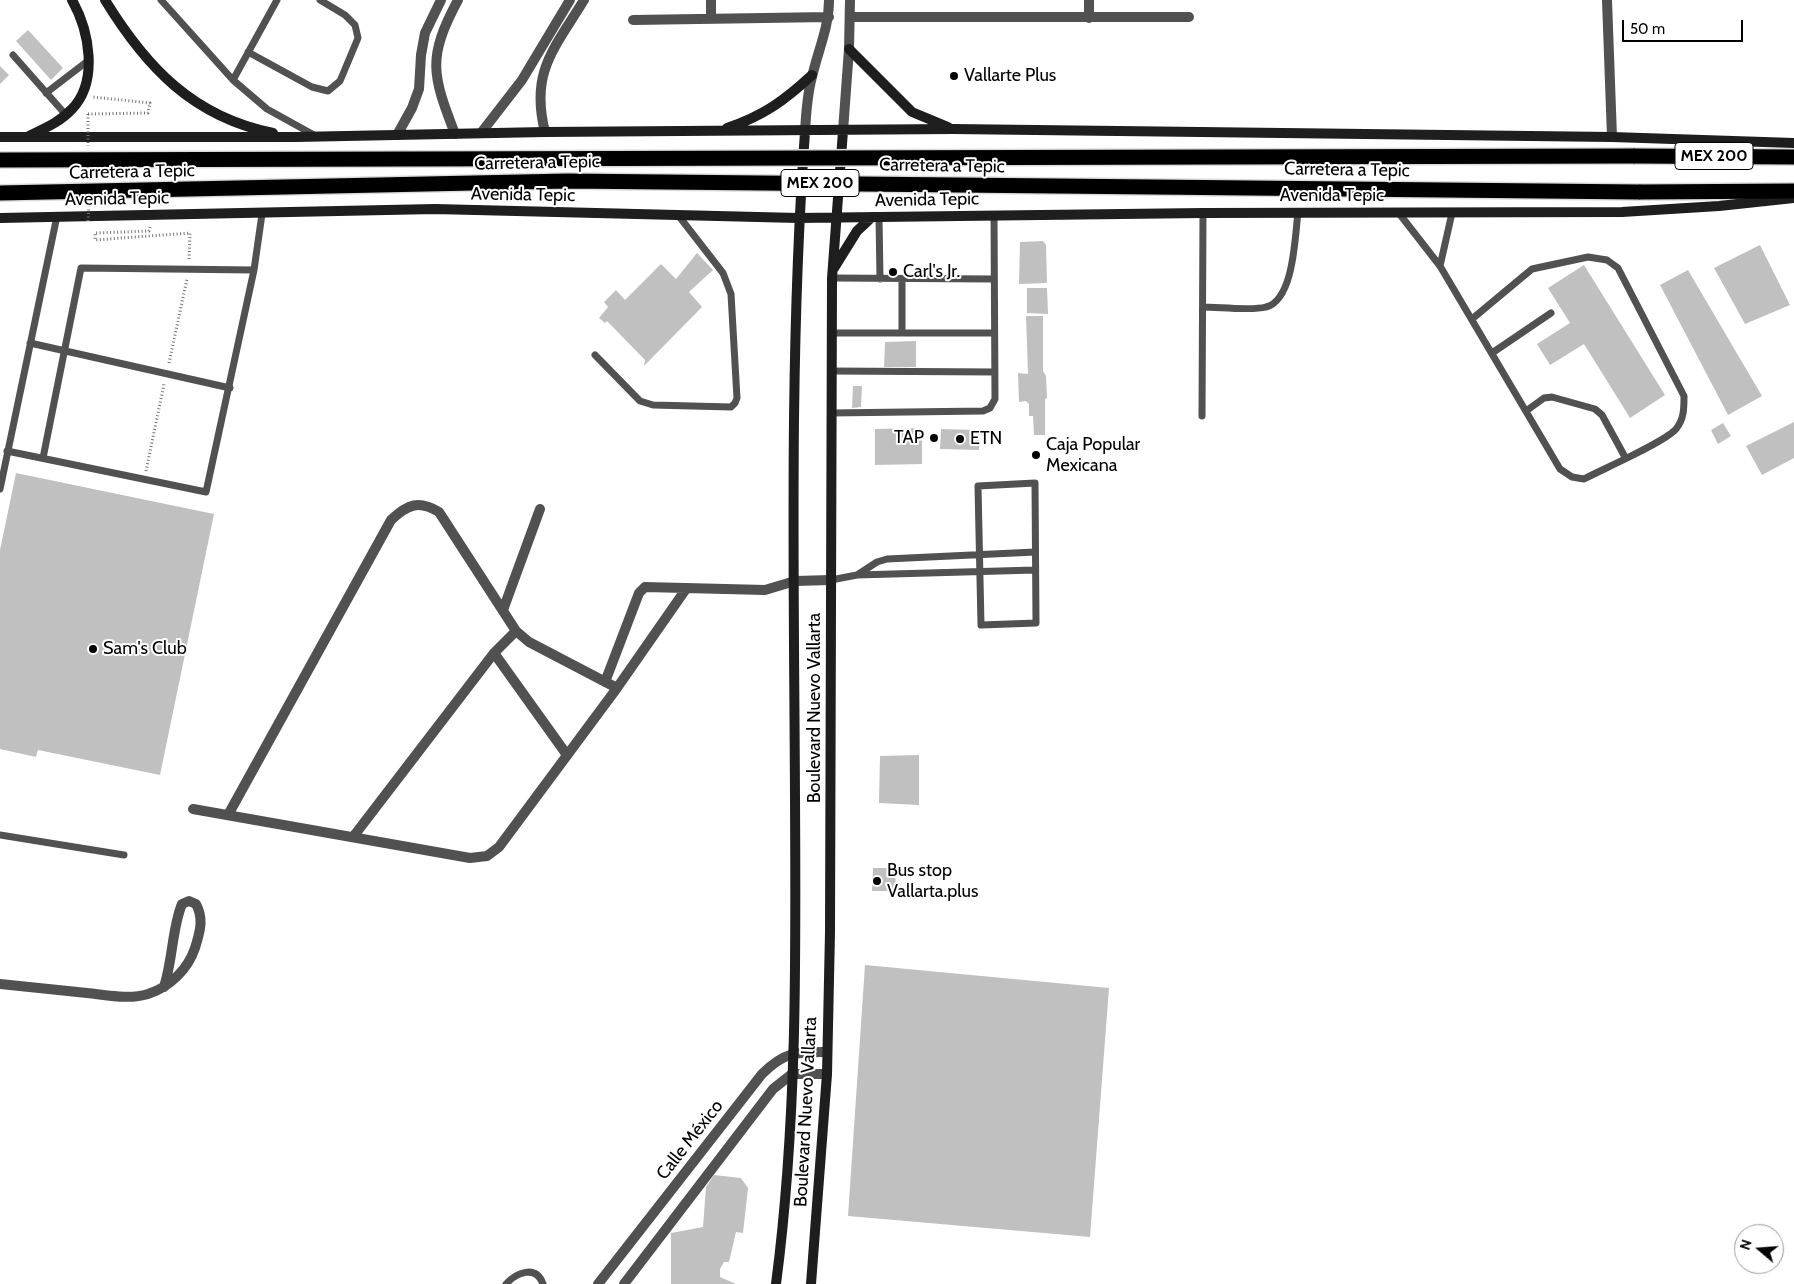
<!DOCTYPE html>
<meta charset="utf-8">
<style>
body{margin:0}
#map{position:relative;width:1794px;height:1284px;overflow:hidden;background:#fff;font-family:Cabin,sans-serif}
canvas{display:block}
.north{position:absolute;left:1734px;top:1224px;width:50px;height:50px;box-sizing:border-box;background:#fff;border:1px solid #999;border-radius:50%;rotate:288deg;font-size:14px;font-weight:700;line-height:20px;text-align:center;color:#000}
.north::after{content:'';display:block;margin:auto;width:18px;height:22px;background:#000;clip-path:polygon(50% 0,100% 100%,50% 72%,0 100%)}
.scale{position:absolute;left:1622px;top:20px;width:121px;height:22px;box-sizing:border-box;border:2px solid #000;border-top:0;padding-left:6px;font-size:15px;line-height:18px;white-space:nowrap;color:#000;-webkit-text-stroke:4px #fff;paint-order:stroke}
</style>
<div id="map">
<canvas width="1794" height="1284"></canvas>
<div class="north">N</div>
<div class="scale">50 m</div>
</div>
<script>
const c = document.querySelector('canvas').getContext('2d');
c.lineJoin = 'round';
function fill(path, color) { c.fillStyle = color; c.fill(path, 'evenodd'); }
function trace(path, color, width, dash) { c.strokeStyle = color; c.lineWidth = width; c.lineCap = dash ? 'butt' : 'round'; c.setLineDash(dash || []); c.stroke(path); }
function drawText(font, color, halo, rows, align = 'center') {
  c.font = font + ' Cabin,sans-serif'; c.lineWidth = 4; c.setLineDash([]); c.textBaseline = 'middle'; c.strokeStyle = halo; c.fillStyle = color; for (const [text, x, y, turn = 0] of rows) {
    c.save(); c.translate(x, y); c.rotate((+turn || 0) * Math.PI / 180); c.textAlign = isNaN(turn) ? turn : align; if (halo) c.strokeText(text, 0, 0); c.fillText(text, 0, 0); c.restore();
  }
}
const building = new Path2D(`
 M28,30L63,68L51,80L16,41Z
 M0,66L9,75L0,84Z
 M1043,241L1046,245L1047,283L1019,284L1020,242Z
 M1760,245L1790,305L1745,324L1714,268Z
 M697,253L713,270L689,292L702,307L644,366L645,360L607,321L605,323L599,318L608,307L604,302L616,290L625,300L661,264L676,279Z
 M1584,265L1665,395L1630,418L1584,344L1550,365L1537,344L1570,323L1548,288Z
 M1688,270L1762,396L1728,415L1660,285Z
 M1027,288H1047L1048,314L1027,313Z
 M1026,316H1043V371L1046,376L1047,398L1045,399V435H1034L1033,416H1029V404L1026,401L1019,402L1018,373L1028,374Z
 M916,341V367H884L885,342Z
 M853,386H862L861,407L852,408Z
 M1794,422V458L1762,475L1746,446Z
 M1723,423L1731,436L1718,444L1711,430Z
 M917,428L922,430V464L875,465V429Z
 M941,429L979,430V450L940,449Z
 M16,473L214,514L160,775L38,750L36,757L0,749V550Z
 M919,755V805L879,803L880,756Z
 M873,868H895L896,891H872Z
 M865,965L1109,988L1090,1237L848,1216Z
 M714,1175L741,1178L748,1188L743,1233L736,1232L729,1262H724L720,1269V1277L736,1284H671V1233L703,1227L706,1187Z`);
const path = new Path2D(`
 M88,114L148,113L150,103L93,97
 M150,227L149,231L95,233V240L190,233L189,260
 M169,363L187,279
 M146,471L164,384`);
const lane = new Path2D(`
 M161,0L233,80L267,109L314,135
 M248,52L312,87L328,91L340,81L358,38L355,25L345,15L320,0
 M13,55L66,115
 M233,80L277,0
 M46,93L89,60
 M1398,212L1440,266L1560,469L1572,477L1584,479C1603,469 1665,442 1676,429C1684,419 1684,409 1684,396L1618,268L1607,260L1588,257L1532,269L1472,319
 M879,217L880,279
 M1440,266L1452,213
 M832,278L994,279
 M1203,307C1219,307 1252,311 1266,307C1294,300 1295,236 1298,212
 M832,333H994
 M902,333V279
 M30,343L230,388
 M1492,353L1551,313
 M595,355L640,401L653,405L731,407L735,403L737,398L731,294L723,273L678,215
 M831,371L995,372
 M1526,411L1544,398L1552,397L1595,409L1602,415L1625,457
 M831,413L983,411L990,408L995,399L994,215
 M1202,416L1203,213
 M7,451L206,492L254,270L262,214
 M43,458L81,268L254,270
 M1035,483L1036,623L981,625L978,486Z
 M0,489L57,216
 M857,575L877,562L887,559L1035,552
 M831,580L857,575L1035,570
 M0,835L124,855
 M506,1284C516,1273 536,1264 543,1284`);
const street = new Path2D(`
 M711,0V19
 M1089,0V18
 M1607,0L1612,137
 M850,17H1189
 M633,20L829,17
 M843,131L849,49L850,0
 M545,132C530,72 554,49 584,0
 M805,132C806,113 807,95 812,77C818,50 829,28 829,0
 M481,133L522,80L570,0
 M455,134C432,74 427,58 458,0
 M397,135L412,108L419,89L421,55L425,33L441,0
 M503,610L540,509
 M494,653L567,755
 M605,682L639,593L645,587L765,590L795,581L831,580
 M193,809L470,858L487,856L499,847L617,688L686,589
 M228,815L391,520C408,504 419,500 439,512L516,631L529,642L617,688
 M353,837L494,653L516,631
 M0,984C29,987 58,990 87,993C107,995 129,1000 148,994C170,987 188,969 195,948C200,932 204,919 196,904L189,901L182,904C172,928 173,959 164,987
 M598,1284L762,1074C785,1051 797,1052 827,1052
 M624,1284L773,1089L792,1074H827`);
const secondary = new Path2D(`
 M105,0C146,67 193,117 273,133
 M849,49L912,112L948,127
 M727,128C763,116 784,101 812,75
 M29,136C45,128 60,122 72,109C99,81 89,30 72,0
 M0,137H296L545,132L953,129L1612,137L1794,143
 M0,218L435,209L798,218L1203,213L1622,212L1719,206L1794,198
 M834,268L857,231L872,217
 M776,1284C797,1124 796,959 795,798C794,576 789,353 805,132
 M811,1284L827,1074L830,932L832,278L843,131`);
const highway = new Path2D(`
 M1633,156L1794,157
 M1639,192L1794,191`);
const pathBridge = new Path2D(`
 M88,114V146
 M88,221L89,205`);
const highwayBridge = new Path2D(`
 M0,160L1633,156
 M0,193L568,181L1639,192`);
const markers = [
 [954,76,5,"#000"],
 [893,272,5,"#000"],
 [934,438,5,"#000"],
 [960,439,5,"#000"],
 [1036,455,5,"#000"],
 [93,649,5,"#000"],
 [877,881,5,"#000"]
];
const shields = [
 [1714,156,78],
 [820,183,78]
];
const shieldNames = [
 ["MEX 200",1714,156],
 ["MEX 200",820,183]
];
const poiNames = [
 ["Vallarte Plus",964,76],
 ["Carl's Jr.",903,272],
 ["TAP",924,438,"right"],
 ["ETN",970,439],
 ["Caja Popular",1046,445],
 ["Mexicana",1046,466],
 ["Sam's Club",103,649],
 ["Bus stop",887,871],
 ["Vallarta.plus",887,892]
];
const streetNames = [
 ["Carretera a Tepic",537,163,-1],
 ["Carretera a Tepic",942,166,1],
 ["Carretera a Tepic",1347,170,1],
 ["Carretera a Tepic",132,172,-1],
 ["Avenida Tepic",523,195,1],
 ["Avenida Tepic",1332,196],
 ["Avenida Tepic",117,199,-1],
 ["Avenida Tepic",927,200,-1],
 ["Boulevard Nuevo Vallarta",815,708,-90],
 ["Boulevard Nuevo Vallarta",806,1112,-87],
 ["Calle México",690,1140,-52]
];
fill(building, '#c0c0c0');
trace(highway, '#dbdbdb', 18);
trace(path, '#737373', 3, [1, 2.5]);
trace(lane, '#515151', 7);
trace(street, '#515151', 10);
trace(secondary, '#1e1e1e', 10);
trace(highway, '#000', 15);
trace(highwayBridge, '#dbdbdb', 18, []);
trace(pathBridge, '#737373', 3, [1, 2.5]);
trace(highwayBridge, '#000', 15);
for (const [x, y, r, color] of markers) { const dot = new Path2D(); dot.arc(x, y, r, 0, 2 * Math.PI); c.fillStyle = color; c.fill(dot); trace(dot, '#fff', 2); }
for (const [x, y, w] of shields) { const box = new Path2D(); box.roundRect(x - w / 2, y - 13.5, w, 27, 4); c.fillStyle = '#fff'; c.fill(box); trace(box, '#000', 1); }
drawText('bold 16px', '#000', null, shieldNames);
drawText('18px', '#000', '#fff', poiNames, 'left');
drawText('18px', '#000', '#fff', streetNames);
</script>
